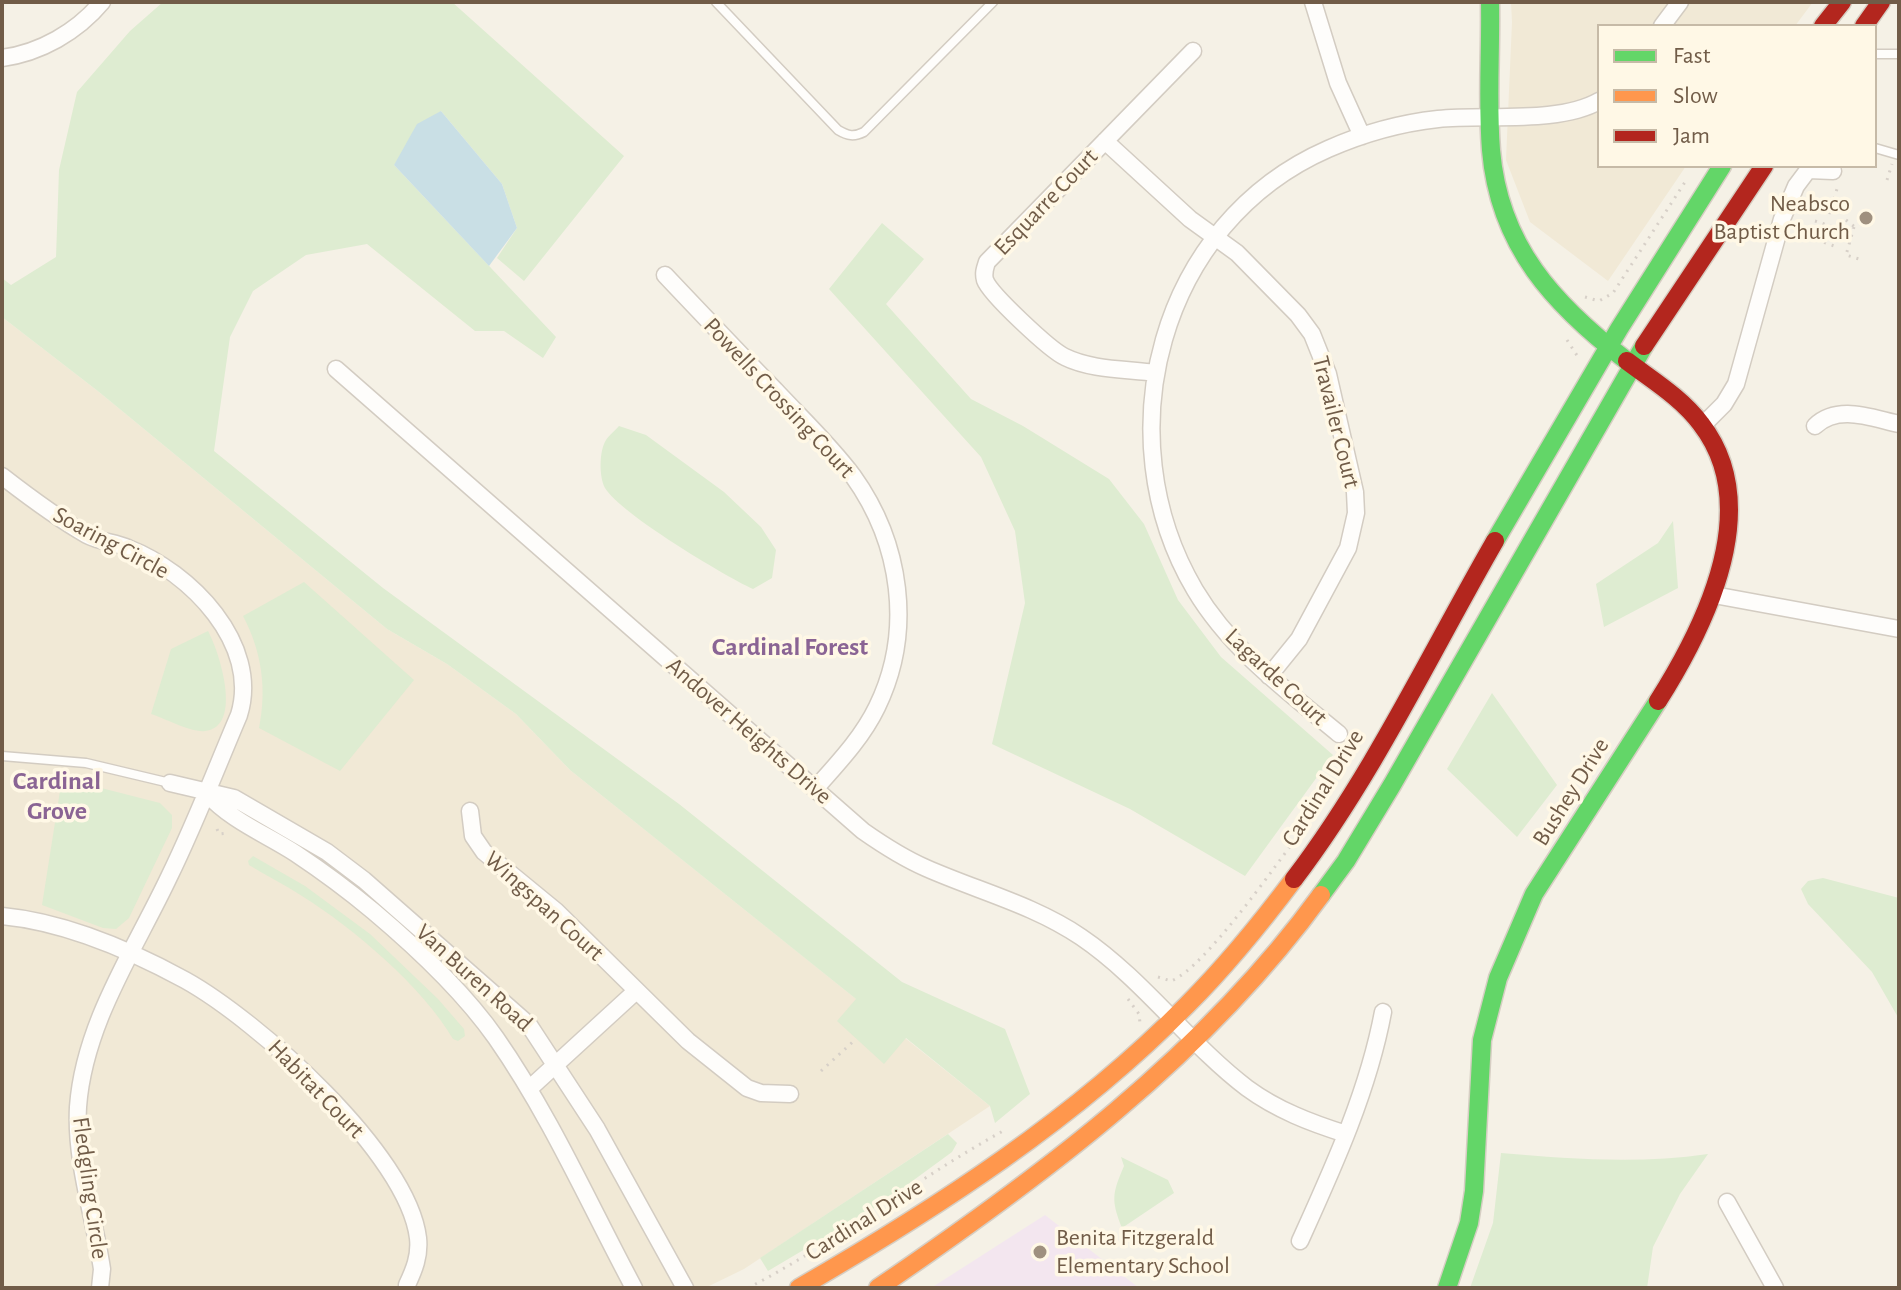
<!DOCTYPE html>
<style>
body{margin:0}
#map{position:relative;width:1901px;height:1290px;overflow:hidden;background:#f5f1e6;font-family:"Alegreya Sans",sans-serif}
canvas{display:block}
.frame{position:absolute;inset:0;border:4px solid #715c48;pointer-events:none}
.legend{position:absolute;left:1597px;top:24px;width:280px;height:144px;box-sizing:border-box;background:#fff8e6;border:2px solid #c6baa7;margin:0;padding:10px 14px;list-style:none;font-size:24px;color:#715c48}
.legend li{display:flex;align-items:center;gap:16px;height:40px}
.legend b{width:40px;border:2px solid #c6baa7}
</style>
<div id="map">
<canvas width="1901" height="1290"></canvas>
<div class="frame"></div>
<ul class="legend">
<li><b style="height:10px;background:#63d668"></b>Fast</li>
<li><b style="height:10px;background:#ff974d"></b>Slow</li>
<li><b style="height:10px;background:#b3261e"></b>Jam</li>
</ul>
</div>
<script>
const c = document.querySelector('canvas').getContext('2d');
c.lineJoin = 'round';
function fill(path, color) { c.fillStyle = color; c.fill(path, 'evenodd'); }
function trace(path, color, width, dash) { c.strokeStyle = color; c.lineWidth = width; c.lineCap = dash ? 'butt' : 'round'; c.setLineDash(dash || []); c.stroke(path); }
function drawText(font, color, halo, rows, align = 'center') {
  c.font = font + ' "Alegreya Sans",sans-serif'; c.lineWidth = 7; c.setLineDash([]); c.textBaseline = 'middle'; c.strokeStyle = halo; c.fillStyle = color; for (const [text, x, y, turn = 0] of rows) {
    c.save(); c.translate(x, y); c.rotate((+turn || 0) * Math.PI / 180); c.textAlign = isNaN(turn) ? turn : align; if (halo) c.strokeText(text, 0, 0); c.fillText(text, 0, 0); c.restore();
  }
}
const residential = new Path2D(`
 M1511,2H1813L1795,26H1599V166H1686L1608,281L1530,222L1506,160L1512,22Z
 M2,317L99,392L387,629L447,664L516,714L570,770L990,1106L744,1269L705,1288H2Z`);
const education = new Path2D(`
 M1045,1215L1139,1288H931Z`);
const green = new Path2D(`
 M163,2H452L624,156L524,281L497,258L517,228L502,184L441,111L394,165L556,337L543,358L504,331H475L367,244L306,255L253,291L230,337L214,451L383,588L679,804L902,982L1005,1029L1030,1094L995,1123L990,1106L906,1038L884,1064L837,1021L856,999L570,770L516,714L447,664L387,629L99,392L2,317V278L11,285L56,257L59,170L77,92L130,31Z
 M882,223L924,259L886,304L971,399L1023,426L1109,479L1144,524L1178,600L1221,657L1333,755L1245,876L1130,809L992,744L1025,603L1015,531L981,457L829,289Z
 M619,426L646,435L724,492L761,527L776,550L772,578L753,589C723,575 621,514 605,488C599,477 599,451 606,440C609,435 615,431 619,426Z
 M1673,521L1678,588L1604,627L1596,584L1658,543Z
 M304,582L414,680L340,771L259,728C267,689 262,652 243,616Z
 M208,631C219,651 244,727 205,731C192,733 164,718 151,714L171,649Z
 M1492,693L1557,785L1517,837L1447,769Z
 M62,778L160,803L172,815V828L129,918L116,929L103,928L42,905Z
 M253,856L305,886L370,934L438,999L464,1029L465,1036L458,1041L453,1039C423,987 353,928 302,896C285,885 267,876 249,865L248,861Z
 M1823,878L1899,898V1019L1872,972L1808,904L1801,889L1808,881Z
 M948,1134L957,1143L952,1152L881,1204L768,1271L760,1258Z
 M1501,1153C1571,1159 1639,1164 1708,1154L1680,1194L1653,1247L1647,1288H1470L1493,1223Z
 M1121,1157L1168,1180L1174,1193L1122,1228C1111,1200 1112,1194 1124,1166Z`);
const water = new Path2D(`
 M441,111L502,184L517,228L489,266L394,165L417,124Z`);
const path = new Path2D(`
 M1887,180L1892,164
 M1829,214L1837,189L1841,190
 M1846,220L1856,228
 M1815,221L1842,230
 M1854,227L1846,255L1859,259
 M1809,237L1837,247
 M1585,297L1599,301L1613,293L1687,179
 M1567,340L1578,357
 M217,829L219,834L229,833
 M1158,977L1171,981C1205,968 1276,864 1301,832
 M1128,999L1139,1014L1140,1023
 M821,1071L856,1039
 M748,1288C837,1242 916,1179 1003,1131`);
const lane = new Path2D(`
 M716,2L838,130C848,136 854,137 864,132L993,2
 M1875,54H1899
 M1875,148L1899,155
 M2,756L86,763L170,783`);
const street = new Path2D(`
 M1313,2L1338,83L1362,136
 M1662,26L1680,2
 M2,58C40,53 77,32 102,2
 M1105,141L1190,219L1237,253L1298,315L1312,334L1328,374L1355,492L1356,513L1348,548L1299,639L1269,676
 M665,275C702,314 738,352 775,390C801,418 830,445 853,476C901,543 914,631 877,707C862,738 838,763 815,789
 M336,369L863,831C883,845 903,858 926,868C978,891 1034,905 1081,937C1143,979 1188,1043 1247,1088C1277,1110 1311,1123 1346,1134
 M1156,373C1127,369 1091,370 1065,357C1050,350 990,294 985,280C983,273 985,268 987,262L1193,51
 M1703,425L1724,404L1736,384L1782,219L1796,186L1808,170L1833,171
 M1815,426C1838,404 1871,418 1899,424
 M2,476C29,497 57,518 87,535C100,542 115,542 128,548C190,572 261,644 239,715C216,769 195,824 169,877C134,951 84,1024 78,1107C75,1161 94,1216 102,1269L100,1288
 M1714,595L1899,629
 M1339,734C1287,691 1230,649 1195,590C1104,436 1159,223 1328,149C1362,134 1401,123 1438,119C1485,114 1559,124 1599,101
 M170,783L234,798L327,852L364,880L529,1025L597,1129L685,1288
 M205,792C233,822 262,832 295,853C322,871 349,891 373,911C417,948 463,991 496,1038C551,1117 589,1204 634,1288
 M470,811L473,836L484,852L556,911L688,1041L747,1088L761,1093L790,1094
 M2,916C65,922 130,950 185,980C257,1020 408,1154 418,1238C420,1256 414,1270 407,1285
 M529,1089L635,992
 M1727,1202L1775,1288
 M1300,1241C1333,1168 1368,1092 1383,1012`);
const fast = new Path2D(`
 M1490,2C1491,51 1487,101 1491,150C1499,246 1554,305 1627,361
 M1495,541L1619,329L1722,166
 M1321,895L1346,861L1392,785L1644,346
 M1447,1288L1469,1223L1474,1191L1482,1040L1498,978L1534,894L1658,701`);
const slow = new Path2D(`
 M799,1288C937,1208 1075,1119 1187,1005C1226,966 1261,923 1294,879
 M878,1288C1041,1177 1204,1056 1321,895`);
const jam = new Path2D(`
 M1823,26L1842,2
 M1864,26L1881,2
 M1644,346L1764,166
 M1627,361C1652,380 1682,398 1701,424C1765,507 1706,625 1658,701
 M1294,879C1373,775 1430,654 1495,541`);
const markers = [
 [1866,218,8,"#9f907f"],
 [1040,1252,8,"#9f907f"]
];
const streetNames = [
 ["Esquarre Court",1046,202,-46],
 ["Powells Crossing Court",779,398,47],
 ["Travailer Court",1336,422,76],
 ["Soaring Circle",111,543,28],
 ["Lagarde Court",1276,677,43],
 ["Andover Heights Drive",749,731,41],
 ["Cardinal Drive",1323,788,-58],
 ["Bushey Drive",1571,792,-58],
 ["Wingspan Court",544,906,42],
 ["Van Buren Road",474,978,42],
 ["Habitat Court",316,1089,46],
 ["Fledgling Circle",90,1188,82],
 ["Cardinal Drive",864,1220,-32]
];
const poiNames = [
 ["Neabsco",1850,204],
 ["Baptist Church",1850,232],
 ["Benita Fitzgerald",1056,1238,"left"],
 ["Elementary School",1056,1266,"left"]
];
const neighbourhoodNames = [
 ["Cardinal Forest",790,647],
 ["Cardinal",57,781],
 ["Grove",57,811]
];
fill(residential, '#f1e9d6');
fill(education, '#f3e6ef');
fill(green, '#deecd1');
fill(water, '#c9dfe5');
trace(lane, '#d3ccc2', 11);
trace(street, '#d3ccc2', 19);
trace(fast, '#d6cec3', 21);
trace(slow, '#d6cec3', 21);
trace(jam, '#d6cec3', 21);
trace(path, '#d7d0c8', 3, [2, 6]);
trace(lane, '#fefdfb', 8);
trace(street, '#fefdfb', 16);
trace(fast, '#63d668', 18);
trace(slow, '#ff974d', 18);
trace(jam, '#b3261e', 18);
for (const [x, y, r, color] of markers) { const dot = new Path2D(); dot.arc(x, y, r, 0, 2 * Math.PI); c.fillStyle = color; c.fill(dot); trace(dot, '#fff8e6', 3); }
drawText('24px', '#715c48', '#fff8e6', streetNames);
drawText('24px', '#715c48', '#fff8e6', poiNames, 'right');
drawText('bold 26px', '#8a6494', '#fff8e6', neighbourhoodNames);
</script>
